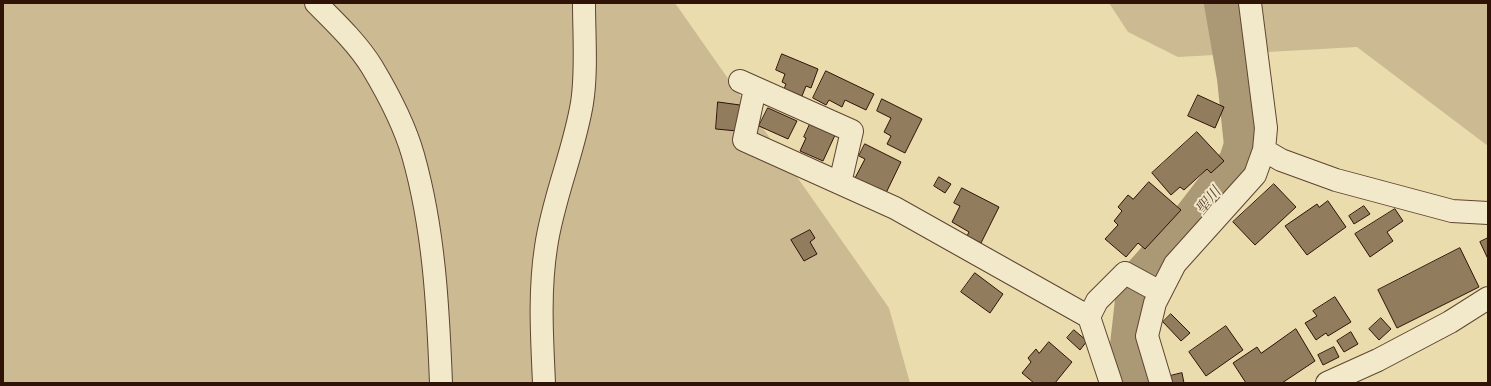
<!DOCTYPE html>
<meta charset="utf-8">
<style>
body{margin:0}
#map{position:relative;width:1491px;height:386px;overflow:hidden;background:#ebdcae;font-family:"Old Standard TT",serif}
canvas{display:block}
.frame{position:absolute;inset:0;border:4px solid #2f1307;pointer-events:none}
</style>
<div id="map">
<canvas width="1491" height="386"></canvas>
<div class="frame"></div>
</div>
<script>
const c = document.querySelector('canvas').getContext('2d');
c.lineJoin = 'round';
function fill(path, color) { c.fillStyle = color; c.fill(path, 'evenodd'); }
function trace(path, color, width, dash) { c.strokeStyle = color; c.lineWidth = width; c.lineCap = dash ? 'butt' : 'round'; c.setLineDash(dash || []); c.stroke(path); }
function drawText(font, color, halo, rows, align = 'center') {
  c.font = font + ' "Old Standard TT","Noto Serif JP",serif'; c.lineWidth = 4; c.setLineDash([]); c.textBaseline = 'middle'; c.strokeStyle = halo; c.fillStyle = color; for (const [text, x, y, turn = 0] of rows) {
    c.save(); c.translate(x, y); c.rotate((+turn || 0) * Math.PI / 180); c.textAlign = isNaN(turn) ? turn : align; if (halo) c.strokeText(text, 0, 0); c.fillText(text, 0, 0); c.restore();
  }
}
const green = new Path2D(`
 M3,3H675L889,308L910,383H3Z
 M1109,3H1488V146L1357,47L1178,57L1128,32Z`);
const river = new Path2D(`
 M1142,383L1131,345L1138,283L1186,229L1226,177L1239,164L1245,145L1238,78L1225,3`);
const building = new Path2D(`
 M782,54L818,69L811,88L806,86L802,96L784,89L786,84L782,82L785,74L776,70Z
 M826,71L874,94L866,110L845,100L842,107L829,100L826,105L813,98Z
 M1198,95L1224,107L1215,128L1188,116Z
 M882,99L922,119L905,153L887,144L891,136L884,132L891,118L877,111Z
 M718,102L740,105L737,131L716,129Z
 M768,108L797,121L788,139L759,126Z
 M811,122L836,133L823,161L800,151L806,138L804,137Z
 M1197,132L1224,161L1211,173L1207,169L1184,190L1180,187L1171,195L1152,173Z
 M865,144L901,162L886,193L855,178L865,159L859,156Z
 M939,177L951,184L945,193L934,186Z
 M1149,182L1181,210L1145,249L1138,243L1126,257L1105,239L1118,225L1114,221L1122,211L1118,207L1128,195L1133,199Z
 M1274,184L1296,207L1255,245L1233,222Z
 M962,188L999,207L981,243L967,236L969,232L952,222L960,206L954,203Z
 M1328,201L1346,227L1307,255L1285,226L1317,204L1319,207Z
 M1364,206L1370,214L1354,224L1349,216Z
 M1395,209L1403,221L1387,232L1393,241L1370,257L1355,234Z
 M810,230L815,238L810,242L817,254L804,261L791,240Z
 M1488,238V259L1480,242Z
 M1460,248L1479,287L1397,328L1378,290Z
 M975,273L1003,294L990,313L961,292Z
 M1335,297L1351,322L1328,336L1326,333L1316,340L1305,323L1317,316L1313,311Z
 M1171,314L1190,333L1181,341L1163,322Z
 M1381,318L1391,329L1379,340L1369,329Z
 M1226,326L1243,350L1206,376L1189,352Z
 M1296,329L1315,361L1282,383H1246L1233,363L1257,347L1261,353Z
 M1074,330L1087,341L1080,350L1067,338Z
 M1351,332L1358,344L1344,352L1337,341Z
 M1049,342L1072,362L1055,383H1034L1022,373L1031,362L1028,358L1036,349L1039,353Z
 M1334,347L1339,357L1323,365L1318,355Z
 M1182,373L1184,383H1171L1170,376Z`);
const minor = new Path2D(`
 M316,3C335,22 358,44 372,67C387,92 405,127 413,155C434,229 438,306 441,383
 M740,81L852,131L840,183
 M755,89L744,140L895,208L1089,317L1111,383
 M1264,150L1281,160L1336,180L1452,211L1488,213
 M1089,317L1097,301L1125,273L1160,292
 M544,383C542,338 539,292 546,247C553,198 574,152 582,103C587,72 584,35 584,3
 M1161,383L1147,336L1155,303L1175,264L1255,175L1264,150L1266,128L1250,3
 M1327,383L1378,360L1450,322L1488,298`);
const waterNames = [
 ["聖川",1209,201,-51]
];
fill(green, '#cbba92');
trace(river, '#ab9875', 42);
fill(building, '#917c5e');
trace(building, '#2f1307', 1);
trace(minor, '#5e4531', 24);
trace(minor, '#f2e8ca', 22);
drawText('italic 15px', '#614833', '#f2e8ca', waterNames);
</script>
